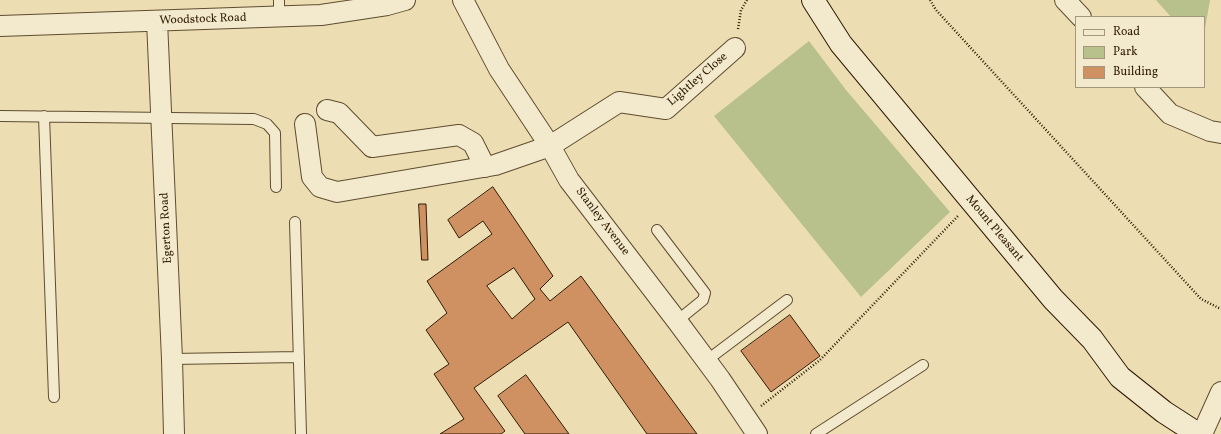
<!DOCTYPE html>
<style>
body{margin:0}
#map{position:relative;width:1221px;height:434px;overflow:hidden;background:#ecdeb2;font-family:Vollkorn,serif}
canvas{display:block}
.legend{position:absolute;left:1075px;top:16px;width:130px;height:72px;box-sizing:border-box;background:#f3eacd;border:1px solid #a5977d;margin:0;padding:5px 7px;list-style:none;font-size:12px;color:#2f1b04}
.legend li{display:flex;align-items:center;gap:8px;height:20px}
.legend b{width:20px;border:1px solid #a5977d}
</style>
<div id="map">
<canvas width="1221" height="434"></canvas>
<ul class="legend">
<li><b style="height:5px;background:#f3eacd"></b>Road</li>
<li><b style="height:11px;background:#b8c18c"></b>Park</li>
<li><b style="height:11px;background:#d09162"></b>Building</li>
</ul>
</div>
<script>
const c = document.querySelector('canvas').getContext('2d');
c.lineJoin = 'round';
function fill(path, color) { c.fillStyle = color; c.fill(path, 'evenodd'); }
function trace(path, color, width, dash) { c.strokeStyle = color; c.lineWidth = width; c.lineCap = dash ? 'butt' : 'round'; c.setLineDash(dash || []); c.stroke(path); }
function drawText(font, color, halo, rows, align = 'center') {
  c.font = font + ' Vollkorn,serif'; c.lineWidth = 3; c.setLineDash([]); c.textBaseline = 'middle'; c.strokeStyle = halo; c.fillStyle = color; for (const [text, x, y, turn = 0] of rows) {
    c.save(); c.translate(x, y); c.rotate((+turn || 0) * Math.PI / 180); c.textAlign = isNaN(turn) ? turn : align; if (halo) c.strokeText(text, 0, 0); c.fillText(text, 0, 0); c.restore();
  }
}
const green = new Path2D(`
 M1156,0H1210L1204,34V17H1171Z
 M809,41L846,90L950,212L861,297L714,116Z`);
const building = new Path2D(`
 M493,187L553,276L540,289L550,301L581,276L697,434H647L568,322L474,388L505,431L501,434H440L464,419L434,374L449,364L426,330L447,313L427,281L492,234L483,221L459,238L448,220ZM514,268L535,299L512,319L487,286Z
 M419,204H426L428,260H422Z
 M790,315L820,356L771,392L741,351Z
 M526,375L569,434H525L498,396Z`);
const path = new Path2D(`
 M930,0L936,10L1201,299L1221,309
 M738,29L741,10L747,0
 M761,406L820,360L958,216`);
const lane = new Path2D(`
 M279,17V0
 M0,116L254,119L267,124L275,133L276,187
 M44,116L54,397
 M295,222L301,434
 M657,230L705,293L703,300L677,321
 M172,359L299,357
 M706,361L787,300
 M816,434L923,365`);
const street = new Path2D(`
 M463,0L499,69L550,146L569,180L677,321L720,379L757,434
 M1065,0L1081,17
 M157,21L172,359L174,434
 M0,26L321,15L387,5L405,0
 M1145,87L1170,114L1210,131L1221,133
 M327,110L339,113L372,147L459,135L473,143L485,167
 M305,124L312,177L320,187L337,192L495,165L550,146L619,102L666,109L735,48
 M1202,434L1221,392`);
const secondary = new Path2D(`
 M813,0L841,44L1053,299L1092,339L1120,377L1164,412L1198,434`);
const streetNames = [
 ["Woodstock Road",203,20,-2],
 ["Lightley Close",698,80,-41],
 ["Stanley Avenue",602,222,53],
 ["Egerton Road",167,228,-93],
 ["Mount Pleasant",994,229,50]
];
fill(green, '#b8c18c');
fill(building, '#d09162');
trace(building, '#2f1b04', 1);
trace(lane, '#5e4c30', 12);
trace(street, '#5e4c30', 22);
trace(secondary, '#2f1b04', 24);
trace(path, '#2f1b04', 2.5, [1, 2]);
trace(lane, '#f3eacd', 10);
trace(street, '#f3eacd', 20);
trace(secondary, '#f3eacd', 22);
drawText('12px', '#2f1b04', '#f3eacd', streetNames);
</script>
